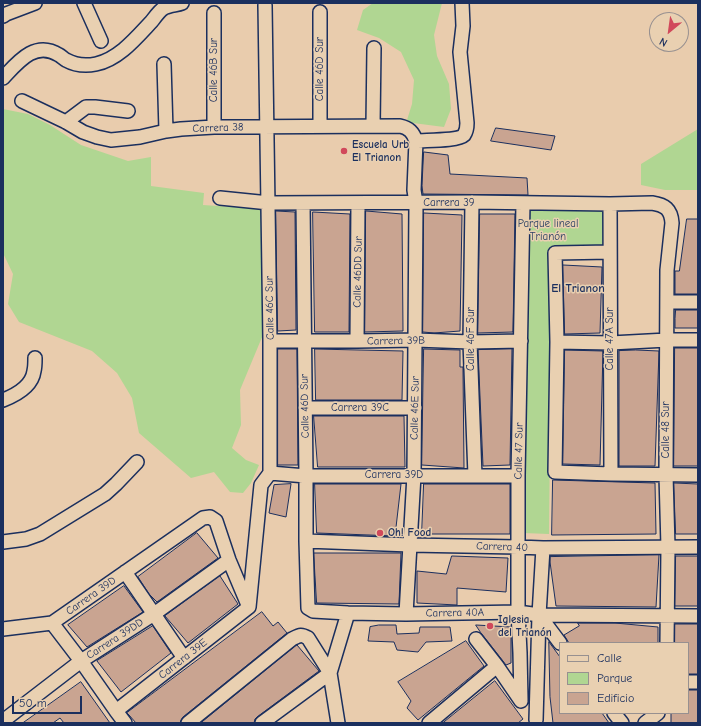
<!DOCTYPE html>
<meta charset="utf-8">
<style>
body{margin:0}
#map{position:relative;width:701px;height:726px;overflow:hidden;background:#e9ccad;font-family:"Comic Neue",sans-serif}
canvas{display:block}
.frame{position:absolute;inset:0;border:4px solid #1b2f5e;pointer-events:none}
.legend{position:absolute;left:559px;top:642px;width:130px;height:72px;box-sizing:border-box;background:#e9d0b1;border:1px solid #979090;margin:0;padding:5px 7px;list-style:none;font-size:12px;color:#1b2f5e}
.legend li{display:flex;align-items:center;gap:8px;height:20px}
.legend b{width:20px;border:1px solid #979090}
.north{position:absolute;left:649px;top:12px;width:40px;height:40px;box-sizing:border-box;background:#e9d0b1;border:1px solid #979090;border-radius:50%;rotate:209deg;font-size:11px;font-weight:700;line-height:16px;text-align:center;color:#1b2f5e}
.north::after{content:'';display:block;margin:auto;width:14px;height:18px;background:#d1495b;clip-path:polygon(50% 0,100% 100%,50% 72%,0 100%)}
.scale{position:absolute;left:12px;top:696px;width:70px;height:18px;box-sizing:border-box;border:2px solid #1b2f5e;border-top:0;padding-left:5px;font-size:12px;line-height:14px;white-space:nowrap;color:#1b2f5e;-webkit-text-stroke:3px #e9d0b1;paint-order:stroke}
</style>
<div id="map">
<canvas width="701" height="726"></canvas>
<div class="frame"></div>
<ul class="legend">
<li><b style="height:5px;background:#e9d0b1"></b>Calle</li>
<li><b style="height:11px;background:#b0d692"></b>Parque</li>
<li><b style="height:11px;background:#c9a491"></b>Edificio</li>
</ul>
<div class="north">N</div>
<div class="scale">50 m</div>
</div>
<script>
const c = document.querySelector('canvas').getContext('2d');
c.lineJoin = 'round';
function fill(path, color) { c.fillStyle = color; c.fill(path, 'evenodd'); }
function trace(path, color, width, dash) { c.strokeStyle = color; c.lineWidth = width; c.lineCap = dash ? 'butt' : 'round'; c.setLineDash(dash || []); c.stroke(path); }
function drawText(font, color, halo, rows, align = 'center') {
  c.font = font + ' "Comic Neue",sans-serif'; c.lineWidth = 3; c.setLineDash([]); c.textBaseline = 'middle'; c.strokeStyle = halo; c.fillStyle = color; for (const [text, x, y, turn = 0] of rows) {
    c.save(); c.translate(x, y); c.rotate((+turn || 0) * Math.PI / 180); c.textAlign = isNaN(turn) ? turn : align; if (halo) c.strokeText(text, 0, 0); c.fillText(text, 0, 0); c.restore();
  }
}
const green = new Path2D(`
 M373,3H442L434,35L437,56L449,84L451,109L444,127L413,123L407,120L412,104L414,80L401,52L379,38L357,30L363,10Z
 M3,109L28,114L50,125L81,145L128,161L151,157V186L204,193L203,205L264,209L265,330L240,390L241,425L232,448L246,460L259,465L251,483L243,493L230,492L214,472L191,478L139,433L132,398L117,373L92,351L19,322L8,304L13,274L3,253Z
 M698,129V190H665L641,185V164Z
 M527,209L604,210L605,250L552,251L549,534L523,533Z`);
const building = new Path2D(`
 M496,128L555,136L551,150L491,141Z
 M424,152L448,155L450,174L527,178L528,195L423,194L422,186Z
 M276,211L295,212L296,330L278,331Z
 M366,211L402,214L403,331L365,332Z
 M313,212L350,214L349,332H315Z
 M424,213L462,215L460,331L434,333L423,332Z
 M480,214H515L513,332L478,333Z
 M687,219H698V294H675V271H679Z
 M563,265L602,267L600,333L565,334Z
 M676,310H698V328H675V319Z
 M675,348H698V466H674Z
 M278,349H297L298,465H278Z
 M315,349L403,351L402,400H316Z
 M424,349L460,350V367H463V369L464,468L422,465Z
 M512,349L510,465L483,466L478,350Z
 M565,350L603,351L600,465L563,464Z
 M636,350L659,351L655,466H619V351Z
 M314,416H404L405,467H318Z
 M553,480L655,483L656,534L552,535Z
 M674,483L698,484V534H676Z
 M291,484L286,517L269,513L274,485Z
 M315,484H401L395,536L317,533Z
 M424,484H510V534H422Z
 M197,533L218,558L157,602L149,594L138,577Z
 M314,553H401L399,604L317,603Z
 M659,555L656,607L556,606L550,562V557Z
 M452,556L508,558L506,592L457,588V605L417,603V571L446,574Z
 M676,556H698V606H675Z
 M220,576L238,604L188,643L165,616Z
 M124,586L143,612L87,647L68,625Z
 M262,612L273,626L278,622L287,633L183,717L181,720L180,723H136L129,715L127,713Z
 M578,623H615L658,627V643H569L564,635L579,626Z
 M675,624H698V674H688V643H675Z
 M379,625H396L397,634L419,633L420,627H450L452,641L426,642L418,652L397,650L394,642L368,641L370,627Z
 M476,625L511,627V663L506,665L481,633Z
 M153,626L171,653L121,692L97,661Z
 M466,641L484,666L418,720L407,708L411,701L398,682Z
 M549,642L560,657V713H602L609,723H553L550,697Z
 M297,645L319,671L257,717L255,719L254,723H201Z
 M495,681L523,719L518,723H443Z
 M81,682L110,723H64L60,718L53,723H23Z
 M688,690H698V723H671V713H688Z`);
const minor = new Path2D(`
 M84,3L101,41
 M320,12V126
 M214,13V127
 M3,16L6,14L35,3
 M164,64L166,131
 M3,78C18,62 35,40 59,55C61,56 64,59 66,60C75,65 86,66 96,64C119,59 136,38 152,21C155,17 160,10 164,8C169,5 177,5 182,3
 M22,101L66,122L83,132L97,137L111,140L140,137L166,131L181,129L214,127L400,126C409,128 413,132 416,141L414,190L416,203L414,475L406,614
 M66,122L86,107H95L128,111
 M373,125L374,48
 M416,141C425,140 458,141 464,135C466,132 467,127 467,123L460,52L463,26L462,3
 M220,198L269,203L472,202L610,204L652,203C665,205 671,209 672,223L667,270L666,475L668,547L667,643
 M472,202L470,342L475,476
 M303,203L306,476V541L308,608L313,611L348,613L406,614L518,612L539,615L698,616
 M610,204L611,474
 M610,252L555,253L557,342L555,472L611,474L698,475
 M667,302H698
 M270,341H357L416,340L470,342L521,341
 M357,341L358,203
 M557,342L611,343L667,340H698
 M3,400C16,395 32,386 34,371C35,367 35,362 35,358
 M305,408H415
 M270,473L306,476H518
 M306,541L410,545L518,547L543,548L698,547
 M3,542L26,539L40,534L105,494L116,484L137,462
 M125,572L184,658
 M249,607L261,485L270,473V341L265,5
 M539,615L560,643
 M52,623L81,661L116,711L125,723
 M3,629L52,623L203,518L210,517L216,521L229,560L248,605
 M476,639L497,666L521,701
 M688,682H698
 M521,700L520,653L518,612V476L523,203
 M116,711L249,607
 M614,713L622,723
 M536,720L539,615L543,548
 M3,721L81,661L154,614L229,560
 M188,723L292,639C300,635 301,634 308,638L330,673L262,723
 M338,723L330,673L348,613
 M429,723L497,666
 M645,723L658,713`);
const markers = [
 [344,151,4,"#d1495b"],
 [380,533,4,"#d1495b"],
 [490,626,4,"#d1495b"]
];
const streetNames = [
 ["Calle 46D Sur",320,69,-90],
 ["Calle 46B Sur",214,70,-90],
 ["Carrera 38",218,128,-2],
 ["Carrera 39",449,203],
 ["Calle 46DD Sur",358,272,-89],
 ["Calle 46C Sur",270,308,-91],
 ["Calle 46F Sur",471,339,-90],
 ["Calle 47A Sur",610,339,-90],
 ["Carrera 39B",396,341,-1],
 ["Calle 46D Sur",305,406,-91],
 ["Carrera 39C",360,408],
 ["Calle 46E Sur",415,408,-89],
 ["Calle 48 Sur",666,430,-90],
 ["Calle 47 Sur",519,451,-89],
 ["Carrera 39D",394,475],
 ["Carrera 40",502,547,2],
 ["Carrera 39D",91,596,-35],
 ["Carrera 40A",455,613,-1],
 ["Carrera 39DD",115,639,-33],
 ["Carrera 39E",183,659,-38]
];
const poiNames = [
 ["Escuela Urb",352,145],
 ["El Trianon",352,158],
 ["Oh! Food",388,533],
 ["Iglesia",498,620],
 ["del Trianón",498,633]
];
const parkNames = [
 ["Parque lineal",548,224],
 ["Trianón",548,237]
];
const neighbourhoodNames = [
 ["El Trianon",578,289]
];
fill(green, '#b0d692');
fill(building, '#c9a491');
trace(building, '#1b2f5e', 1);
trace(minor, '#1b2f5e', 16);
trace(minor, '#e9d0b1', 13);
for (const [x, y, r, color] of markers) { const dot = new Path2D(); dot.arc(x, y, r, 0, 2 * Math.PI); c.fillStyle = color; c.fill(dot); trace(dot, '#e9d0b1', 1.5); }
drawText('11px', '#1b2f5e', '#e9d0b1', streetNames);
drawText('bold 11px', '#1b2f5e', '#e9d0b1', poiNames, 'left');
drawText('11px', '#2a4063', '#e9d0b1', parkNames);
drawText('bold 12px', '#1b2f5e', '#e9d0b1', neighbourhoodNames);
</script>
